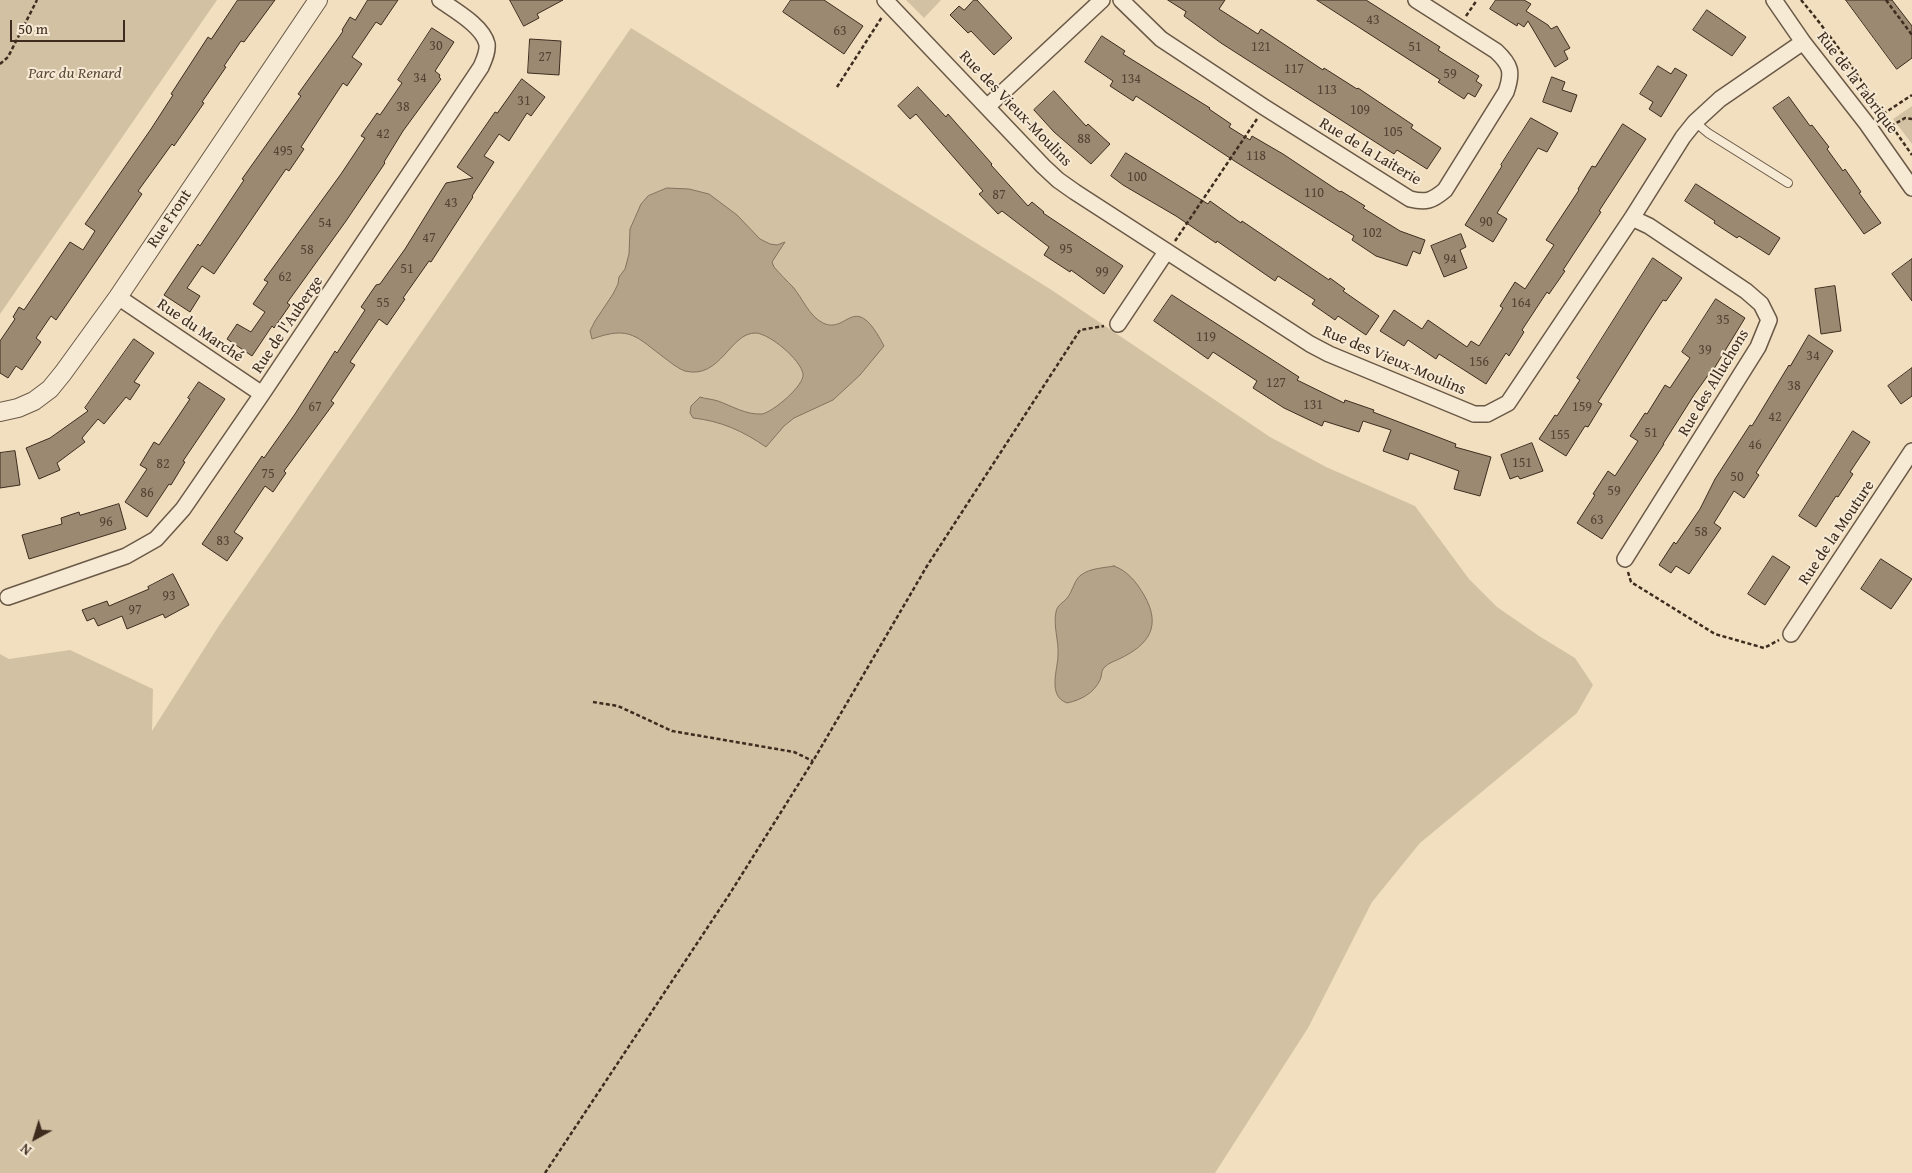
<!DOCTYPE html>
<meta charset="utf-8">
<style>
body{margin:0}
#map{position:relative;width:1912px;height:1173px;overflow:hidden;background:#f1dfbf;font-family:"Gentium Book Plus",serif}
canvas{display:block}
.north{position:absolute;left:10px;top:1113px;width:50px;height:50px;-webkit-text-stroke:4px #f6ead5;paint-order:stroke;rotate:219deg;font-size:14px;font-weight:700;line-height:20px;text-align:center;color:#3e2c1f}
.north::after{content:'';display:block;margin:auto;width:18px;height:22px;background:#3e2c1f;clip-path:polygon(50% 0,100% 100%,50% 72%,0 100%)}
.scale{position:absolute;left:10px;top:20px;width:115px;height:22px;box-sizing:border-box;border:2px solid #3e2c1f;border-top:0;padding-left:6px;font-size:15px;line-height:18px;white-space:nowrap;color:#3e2c1f;-webkit-text-stroke:4px #f6ead5;paint-order:stroke}
</style>
<div id="map">
<canvas width="1912" height="1173"></canvas>
<div class="north">N</div>
<div class="scale">50 m</div>
</div>
<script>
const c = document.querySelector('canvas').getContext('2d');
c.lineJoin = 'round';
function fill(path, color) { c.fillStyle = color; c.fill(path, 'evenodd'); }
function trace(path, color, width, dash) { c.strokeStyle = color; c.lineWidth = width; c.lineCap = dash ? 'butt' : 'round'; c.setLineDash(dash || []); c.stroke(path); }
function drawText(font, color, halo, rows, align = 'center') {
  c.font = font + ' "Gentium Book Plus",serif'; c.lineWidth = 4; c.setLineDash([]); c.textBaseline = 'middle'; c.strokeStyle = halo; c.fillStyle = color; for (const [text, x, y, turn = 0] of rows) {
    c.save(); c.translate(x, y); c.rotate((+turn || 0) * Math.PI / 180); c.textAlign = isNaN(turn) ? turn : align; if (halo) c.strokeText(text, 0, 0); c.fillText(text, 0, 0); c.restore();
  }
}
const green = new Path2D(`
 M0,0H217L0,314Z
 M906,0H941L924,18Z
 M631,28L1050,289L1270,437L1326,467L1415,506L1469,579L1497,607L1539,636L1575,658L1593,685L1577,713L1420,843L1372,902L1308,1028L1215,1173H0V654L9,659L70,650L153,689L152,731L220,624Z
 M1912,106V144L1893,119Z`);
const water = new Path2D(`
 M667,188L689,189L709,194L737,215L760,239L770,244L777,245L785,242L772,262L774,267C780,274 787,281 793,287C803,299 809,316 823,323C848,335 854,288 884,346L860,375L833,400L794,418L784,426L766,447C743,431 721,421 693,418L690,413L691,406L700,397C706,399 712,399 718,401C732,406 746,415 762,414C773,412 805,385 803,374C801,360 770,334 756,333C730,332 721,380 685,371C679,369 671,363 666,359C636,337 631,325 592,339L590,331L595,321L613,294L618,284L619,277L625,269L629,254L630,229L641,204L648,196Z
 M1114,566C1128,571 1137,583 1144,595C1162,626 1149,645 1119,659C1113,662 1108,663 1103,669C1101,672 1102,676 1100,680C1094,693 1081,700 1067,703C1047,696 1058,669 1058,655C1059,641 1053,626 1056,612C1057,605 1063,603 1067,598C1073,591 1074,580 1081,575C1090,568 1104,568 1114,566Z`);
const building = new Path2D(`
 M238,0H275L244,42L241,41L224,66L226,67L202,102L204,103L174,146L172,144L138,191L142,194L56,320L51,316L36,338L41,342L22,370L16,366L8,378L0,373V341L15,319L13,317L19,307L24,310L70,242L83,250L95,231L85,224L151,129L173,95L171,94L208,37L211,39Z
 M368,0H398L381,25L376,22L352,57L362,64L347,86L343,83L301,147L304,149L289,171L286,169L214,274L202,266L187,288L200,296L190,312L164,295L198,244L200,246L244,180L242,179L301,96L298,94L339,37L343,31L342,30L350,17L355,20Z
 M510,0H563L537,14L539,18L524,26Z
 M791,0H824L863,26L844,54L783,12Z
 M974,0H977L1012,38L994,55L971,31L968,33L950,15L959,6L964,10Z
 M1168,0H1225L1219,9L1258,34L1261,29L1323,70L1324,68L1357,89L1358,88L1413,125L1411,128L1441,148L1427,169L1397,150L1394,154L1221,43L1184,16L1186,12Z
 M1317,0H1366L1440,47L1438,50L1479,76L1476,81L1482,85L1475,97L1468,93L1464,99L1438,82L1440,80Z
 M1496,0H1524L1531,4L1526,11L1548,25L1551,29L1557,26L1570,48L1564,51L1568,59L1555,67L1528,21L1524,27L1518,23L1517,26L1490,9Z
 M1846,0H1892L1912,26V58L1897,69Z
 M1707,10L1746,37L1732,56L1693,30Z
 M432,28L454,42L435,71L440,75L439,77L441,79L403,131L384,162L385,163L346,221L287,303L290,305L274,328L272,326L252,356L227,339L237,324L251,332L265,312L253,304L268,282L264,280L341,174L365,138L361,136L377,113L380,115L402,83L398,80Z
 M1102,36L1125,51L1123,54L1210,108L1209,109L1231,124L1229,127L1250,140L1252,136L1283,154L1340,192L1341,191L1365,206L1363,208L1400,231L1425,240L1420,254L1413,251L1407,266L1376,256L1352,240L1354,236L1236,162L1136,96L1133,101L1110,86L1113,81L1085,62Z
 M530,39L561,41L559,75L528,73Z
 M1658,66L1671,74L1675,68L1687,75L1661,117L1649,109L1653,102L1640,94Z
 M1552,77L1565,82L1562,90L1577,95L1571,112L1543,102Z
 M522,79L545,97L531,116L527,113L509,141L499,134L484,156L494,162L472,196L473,197L431,262L429,261L403,298L405,299L387,325L379,319L350,362L355,365L331,401L334,403L284,471L286,473L273,492L265,486L234,532L243,538L227,561L202,544L262,456L264,458L295,414L335,351L337,353L365,310L361,307L376,285L380,284L405,249L446,183L473,178L457,167L495,112L497,113Z
 M918,87L946,117L948,114L992,164L991,165L1028,206L1032,202L1044,212L1043,213L1123,266L1104,294L1071,270L1070,272L1044,255L1049,247L1002,211L998,214L979,194L983,191L916,114L910,119L898,106Z
 M1054,91L1086,126L1088,124L1110,144L1091,164L1054,132L1034,110Z
 M1789,97L1810,126L1812,125L1829,147L1827,149L1843,171L1845,169L1861,192L1859,193L1881,223L1864,234L1773,108Z
 M1531,118L1558,133L1547,152L1538,148L1497,213L1507,219L1493,242L1465,225L1502,166L1501,165Z
 M1623,124L1646,139L1599,211L1601,212L1563,270L1565,271L1549,294L1547,292L1522,330L1524,332L1509,356L1506,353L1486,384L1439,354L1436,359L1408,340L1404,346L1380,331L1394,310L1422,329L1428,320L1467,347L1471,341L1479,346L1503,308L1500,306L1515,282L1525,289L1554,245L1546,240L1579,190L1578,189L1592,166L1595,167Z
 M1126,153L1208,204L1210,201L1241,223L1242,221L1329,280L1330,278L1345,289L1343,291L1379,316L1366,335L1338,316L1335,320L1312,304L1315,300L1278,276L1275,281L1217,241L1216,243L1176,216L1123,185L1111,176Z
 M1696,184L1780,238L1769,255L1739,236L1737,238L1714,223L1715,221L1685,201Z
 M1461,234L1466,247L1460,250L1467,268L1444,277L1431,246Z
 M1653,258L1682,278L1666,301L1663,300L1646,326L1598,402L1602,404L1588,427L1585,426L1566,456L1539,439L1555,415L1557,416L1580,380L1577,378Z
 M1912,259V301L1892,274Z
 M1835,286L1841,331L1821,334L1815,289Z
 M1172,295L1299,377L1297,380L1344,403L1345,400L1374,410L1373,412L1456,444L1455,447L1491,457L1480,496L1454,489L1459,471L1410,453L1408,460L1383,451L1391,430L1363,421L1359,432L1324,421L1322,426L1284,408L1253,388L1257,381L1213,352L1208,359L1154,321Z
 M1716,299L1745,318L1712,372L1711,371L1694,395L1663,444H1664L1602,539L1577,523L1595,495L1593,494L1608,471L1615,476L1638,441L1630,436L1645,413L1647,414L1665,385L1670,388L1690,358L1682,352Z
 M1809,335L1833,351L1756,473L1759,475L1744,498L1734,491L1714,523L1721,528L1689,574L1676,566L1671,573L1659,565L1674,542L1676,544L1700,509L1715,479L1750,425L1752,426L1789,365L1790,366Z
 M134,339L154,353L134,382L140,385L130,400L126,397L104,424L98,419L82,438L85,442L57,463L60,470L39,479L26,448L50,438L88,411L85,408Z
 M1912,368V396L1901,404L1888,386Z
 M199,382L225,399L183,461L185,462L171,485L169,484L147,517L125,502L147,469L140,465L154,442L159,445L190,399L188,398Z
 M1853,431L1870,442L1850,472L1853,474L1838,497L1836,496L1816,527L1799,516Z
 M1532,443L1543,471L1520,479L1518,476L1510,479L1501,455Z
 M15,451L20,485L0,488V453Z
 M119,504L126,529L29,559L22,535L62,524L61,518L79,512L80,515Z
 M1773,556L1790,567L1765,605L1748,594Z
 M1881,559L1912,579L1891,609L1861,589Z
 M173,574L189,605L165,618L163,614L127,629L122,616L98,626L94,618L87,621L82,610L107,601L109,606L149,589L148,587Z`);
const path = new Path2D(`
 M1801,0C1842,48 1875,103 1912,155
 M1886,0L1912,35
 M1466,16L1477,0
 M0,64L8,57L37,0
 M837,87L882,17
 M1883,114L1912,95
 M1891,126L1905,118L1912,119
 M1175,241L1257,119
 M1628,572L1631,582L1715,634L1764,648L1779,640
 M593,702L618,706L672,731L794,752L813,761
 M545,1173L729,895L813,761L927,566L1080,330L1104,326`);
const service = new Path2D(`
 M1695,122L1708,133L1788,183`);
const minor = new Path2D(`
 M885,0L1043,166L1058,180L1075,192L1310,344L1329,354L1474,414H1487L1508,403L1632,218L1683,137L1695,122L1720,99L1803,42
 M1121,0L1161,39L1264,107L1410,199C1426,203 1432,201 1445,190L1506,92C1513,72 1511,65 1496,51L1416,0
 M1774,0L1803,42L1867,124L1912,188
 M988,106L1102,0
 M118,297L262,394
 M1118,324L1166,252
 M1625,559L1758,347L1769,320L1761,304L1746,291L1649,226L1632,218
 M8,597L126,556L156,539L183,509L262,394L481,67C484,60 488,52 487,44C483,26 454,10 440,0
 M1791,634L1912,451`);
const tertiary = new Path2D(`
 M0,412L18,408L34,401L50,389L63,373L118,297L318,0`);
const numberNames = [
 ["43",1373,20],
 ["63",840,31],
 ["30",436,46],
 ["121",1261,47],
 ["51",1415,47],
 ["27",545,57],
 ["117",1294,69],
 ["59",1450,74],
 ["34",420,78],
 ["134",1131,79],
 ["113",1327,90],
 ["31",524,101],
 ["38",403,107],
 ["109",1360,110],
 ["105",1393,132],
 ["42",383,134],
 ["88",1084,139],
 ["495",283,151],
 ["118",1256,156],
 ["100",1137,177],
 ["110",1314,193],
 ["87",999,195],
 ["43",451,203],
 ["90",1486,222],
 ["54",325,223],
 ["102",1372,233],
 ["47",429,238],
 ["95",1066,249],
 ["58",307,250],
 ["94",1450,259],
 ["51",407,269],
 ["99",1102,272],
 ["62",285,277],
 ["55",383,303],
 ["164",1521,303],
 ["35",1723,320],
 ["119",1206,337],
 ["39",1705,350],
 ["34",1813,356],
 ["156",1479,362],
 ["127",1276,383],
 ["38",1794,386],
 ["131",1313,405],
 ["67",315,407],
 ["159",1582,407],
 ["42",1775,417],
 ["51",1651,433],
 ["155",1560,435],
 ["46",1755,445],
 ["151",1522,463],
 ["82",163,464],
 ["75",268,474],
 ["50",1737,477],
 ["59",1614,491],
 ["86",147,493],
 ["63",1597,520],
 ["96",106,522],
 ["58",1701,532],
 ["83",223,541],
 ["93",169,596],
 ["97",135,610]
];
const parkNames = [
 ["Parc du Renard",75,74]
];
const streetNames = [
 ["Rue de la Fabrique",1857,83,53],
 ["Rue des Vieux-Moulins",1015,109,46],
 ["Rue de la Laiterie",1370,152,31],
 ["Rue Front",170,219,-56],
 ["Rue de l'Auberge",288,325,-56],
 ["Rue du Marché",200,331,34],
 ["Rue des Vieux-Moulins",1394,361,23],
 ["Rue des Alluchons",1714,383,-59],
 ["Rue de la Mouture",1837,533,-56]
];
fill(green, '#d3c1a4');
fill(water, '#b4a289');
trace(water, '#85735f', 1);
fill(building, '#9b8972');
trace(building, '#3e2c1f', 1);
trace(service, '#6b5947', 10);
trace(minor, '#6b5947', 18);
trace(tertiary, '#6b5947', 20);
trace(path, '#3e2c1f', 2.5, [4, 2.5]);
trace(service, '#f6ead5', 8);
trace(minor, '#f6ead5', 15);
trace(tertiary, '#f6ead5', 18);
drawText('14px', '#554334', null, numberNames);
drawText('italic 16px', '#5c4a3a', '#f6ead5', parkNames);
drawText('16px', '#3e2c1f', '#f6ead5', streetNames);
</script>
